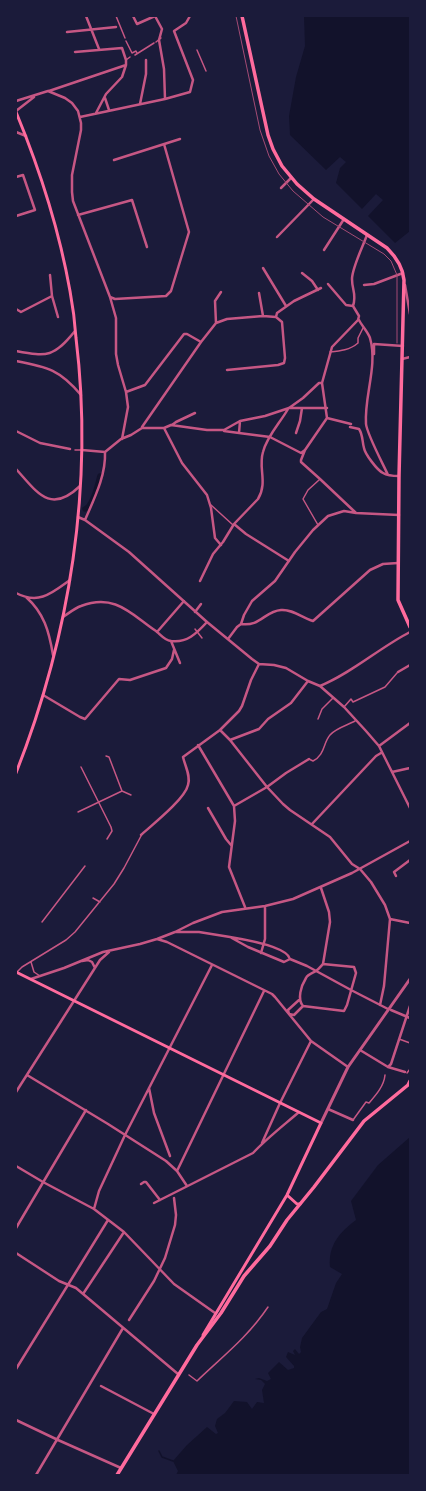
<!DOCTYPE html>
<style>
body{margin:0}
#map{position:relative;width:426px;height:1491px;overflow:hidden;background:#1b1b3a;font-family:Karla,sans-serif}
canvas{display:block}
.frame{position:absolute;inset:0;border:17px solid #1b1b3a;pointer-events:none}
</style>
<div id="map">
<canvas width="426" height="1491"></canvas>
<div class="frame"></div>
</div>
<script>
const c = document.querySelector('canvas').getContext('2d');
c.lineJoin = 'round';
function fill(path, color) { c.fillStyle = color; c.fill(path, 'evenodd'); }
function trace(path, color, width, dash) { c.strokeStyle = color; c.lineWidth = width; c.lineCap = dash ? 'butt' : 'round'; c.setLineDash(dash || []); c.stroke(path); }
const water = new Path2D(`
 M304,16H410V231L395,243L368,216L383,200L376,194L362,209L336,183L340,168L346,162L340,157L326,170L290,135L289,116L296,77L305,46Z
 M410,1137V1475H176L178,1471L173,1461L187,1445L207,1427L216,1434L218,1433L215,1426L217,1419L225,1413L234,1401L247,1402L252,1409L257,1402L264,1403L262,1390L265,1384L261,1380L255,1379L259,1378L267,1381L271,1379L268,1373L279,1362L288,1370L294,1368V1366L286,1357L288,1352L295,1355L293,1351L295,1349L299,1354L301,1352L300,1347L302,1338L321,1312L327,1309L336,1283L342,1274L330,1267C328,1245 340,1232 356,1220L351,1201L378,1165Z`);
const stream = new Path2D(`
 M159,1451L162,1457L173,1461`);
const canal = new Path2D(`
 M85,509C93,506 98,484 100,476`);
const pedestrian = new Path2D(`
 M116,16L125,38
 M126,41L132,53L136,51L137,53
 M156,42L161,38
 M197,50L206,71
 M135,55L154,43
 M126,60L130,57
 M330,352C340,351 350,350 358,343V338L363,328
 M75,450H82
 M211,505L233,525
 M318,525L303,499L308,490L319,480
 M195,629L202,638
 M344,707L351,699L353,702L385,687L397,673
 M318,719L322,709L333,698
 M309,759L313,761C325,755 323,743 330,735C336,728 348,725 355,721
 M81,767L111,827L112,831L107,839
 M122,791L131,795
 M78,812L122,791L109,757L106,756
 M93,898L100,902
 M42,922L85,866
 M31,962L34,972L40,976
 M17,972L22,967L66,940L75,932L114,884L124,868L141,836
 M399,1039L410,1043
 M407,1073L410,1069
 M353,1120L366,1102L369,1103C376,1095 384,1086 385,1075
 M189,1375L197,1381C223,1356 247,1338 268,1307`);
const minor = new Path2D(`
 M86,16L99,49
 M133,16L137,24L155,16
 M155,16L162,29L159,40L164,69L165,99
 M67,32L116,27
 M75,52L122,48L126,60V65L122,77L106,94L96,113
 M49,91L126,65
 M105,98L109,110
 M16,101L48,91L65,98L72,103L78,111L81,123V130L72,175V192L73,201L110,297L116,318V354L118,365L126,392L128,407L122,439
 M140,104L146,74V60
 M16,111L34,97
 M80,117L165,99L190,92L193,80L174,31L186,23L190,16
 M16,132L26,136
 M114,160L180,139
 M16,177L23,175L35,210L16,216
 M281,188L291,178
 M78,215L132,200L147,247
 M277,237L314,199
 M324,250L344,219
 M263,268L286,306
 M302,273L312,281L318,290
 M50,275L52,296L58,317
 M328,284L346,305L353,306
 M364,285L374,284L403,273
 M405,285L410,314
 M259,293L263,316
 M110,297L115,299L166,296L171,291L189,232L164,144
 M16,309L21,312L52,296
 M276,317L277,313L294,301L321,288
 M359,320C362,326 368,332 370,338C378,366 364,396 366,424C367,434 383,464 388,475
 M216,323L215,301L221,292
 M16,351C48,357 54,357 75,331
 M374,354V344L403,346
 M402,359L410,357
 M16,361C48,367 60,370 81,395
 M227,370L278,365L284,363L285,358L282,322L276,317
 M126,392L145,385L184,334H187L201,342
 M289,408H327
 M327,418L351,424
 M172,425L176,422L195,413
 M142,427L201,342L216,323L227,319L263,316L276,317
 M350,427L359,429C363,435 362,441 364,448C365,454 377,470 383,473C388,476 394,476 399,476
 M164,428L182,463L207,495L211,508L215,538L221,545
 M16,431L40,443L70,449
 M224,431L239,433L240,421
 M239,433L270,437L301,453L305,450
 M296,433L300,421L302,408
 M82,450L105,452
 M16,469C37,492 50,515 80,486
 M356,513L320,479L301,462V460L305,450L327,418L322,383L332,347L358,320L359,316L353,306C357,294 352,291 352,279C352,268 363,246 367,235
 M78,517L85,520L129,552L207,622L252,659L259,664L274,665L286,668L308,681L320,686L344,707L366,731L379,746L410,808
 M85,520C94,499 106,476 105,452L121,439L131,435L142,428H164L171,425L207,430H224L240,421L265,416L289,408L303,398L319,383H322
 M234,524L246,534L289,561
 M200,581L213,554L223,542L234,524L258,499C268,482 258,468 263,452C267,436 280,423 288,409
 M16,593C39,605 52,593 70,580
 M26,597C44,613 49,631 53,655
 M195,612L201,604
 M63,617C69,613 75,608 81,606C115,593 131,614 156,631C161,635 164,640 171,641L180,663
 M241,624L244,615L252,601L275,581L295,552L313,530L328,516L344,511L356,513L399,515
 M241,624C260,627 265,611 281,610C293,609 302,618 313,621L370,570L383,564L398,563
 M157,632L184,601
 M228,639L237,627L241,624
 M171,641C187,643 196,634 207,622
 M398,672L410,665
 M320,686C352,673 379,648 410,632
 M43,695L80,717L85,719L119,679L130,680L166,668L172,659L174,650
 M220,730L230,740L267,787L283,804L290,810L330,837L352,864L360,869L371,882L385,905L390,919L384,986L380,1005
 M230,740L259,729L268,719L291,703L308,681
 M198,745L234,806L235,821L229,867L245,907
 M379,746L410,723
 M392,772L410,768
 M234,806L267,787L286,773L309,759
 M208,808L226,839L231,845
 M312,824L376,756L381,753
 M141,835C152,825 185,799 188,785C191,776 185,766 183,757L220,730L239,711L242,706L251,680L259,664
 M396,876L394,872L410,860
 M321,888L329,912L330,922L323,964
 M390,919L410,923
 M176,932H199L230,937
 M230,937C242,939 287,946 290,959L284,962L248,947Z
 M157,939L167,942L272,994L275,997L311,1041L348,1067
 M261,953L265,939V906
 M290,959L307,966L351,990L388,1009
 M82,961L88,960L92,962L95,968
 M323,964L354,967L356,973L347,1005L344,1011L303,1006C297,999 301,986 306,978C308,974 313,973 316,971C319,969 321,966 323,964Z
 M31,979L64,968L103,952L140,944L157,939L175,932L193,923L222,912L265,906L293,899L352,873L410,841
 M299,1000L288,1010L289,1014L294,1015L303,1006
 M391,1010L410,1018
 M360,1050L388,1067L405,1072
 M388,1067L391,1064L410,1006
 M27,1075L108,1124L166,1161L177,1171L187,1186
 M149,1088L154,1113L170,1156
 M16,1092L100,960L109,952
 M328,1109L353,1120
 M262,1143L280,1103L311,1041
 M16,1166L43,1182L94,1209L124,1232L174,1284L215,1313
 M177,1171L264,991
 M141,1184L144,1182H146L160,1200
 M154,1203L253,1153C267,1138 284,1125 299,1112
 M94,1209L99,1191L125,1135L212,965
 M16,1228L86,1110
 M16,1253L59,1281L76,1288L178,1374
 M83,1294L124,1232
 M129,1320L154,1281L165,1258L175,1225L176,1215L174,1198
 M16,1369L108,1220
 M101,1386L154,1414
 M16,1420L58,1440L121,1468
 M36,1475L123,1328`);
const tertiary = new Path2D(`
 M321,1123L348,1067L410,979`);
const secondary = new Path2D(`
 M16,112C40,170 59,229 70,291C73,307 75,323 76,338C94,485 70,636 16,773
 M16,972L321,1123L287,1195L203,1335
 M287,1195L297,1204H300`);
const primary = new Path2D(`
 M242,16L268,135L273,149L282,166L297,184L314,199L387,248C396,257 403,267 404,280L399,476L398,600L410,627
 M117,1475L197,1345L221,1313L244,1276L270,1246L287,1220L314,1187L364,1121L408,1085L410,1081`);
const tram = new Path2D(`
 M236,16L260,130L269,156L279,174L293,191L323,217L384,254L391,261L397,275V343`);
fill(water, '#12122b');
trace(stream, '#12122b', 1.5);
trace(canal, '#12122b', 5.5);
trace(pedestrian, '#c65784', 1.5);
trace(minor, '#c65784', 2.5);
trace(tertiary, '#c65784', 3);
trace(secondary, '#ff6b9d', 3);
trace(primary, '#ff6b9d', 3.5);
trace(tram, '#a44b75', 1);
</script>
